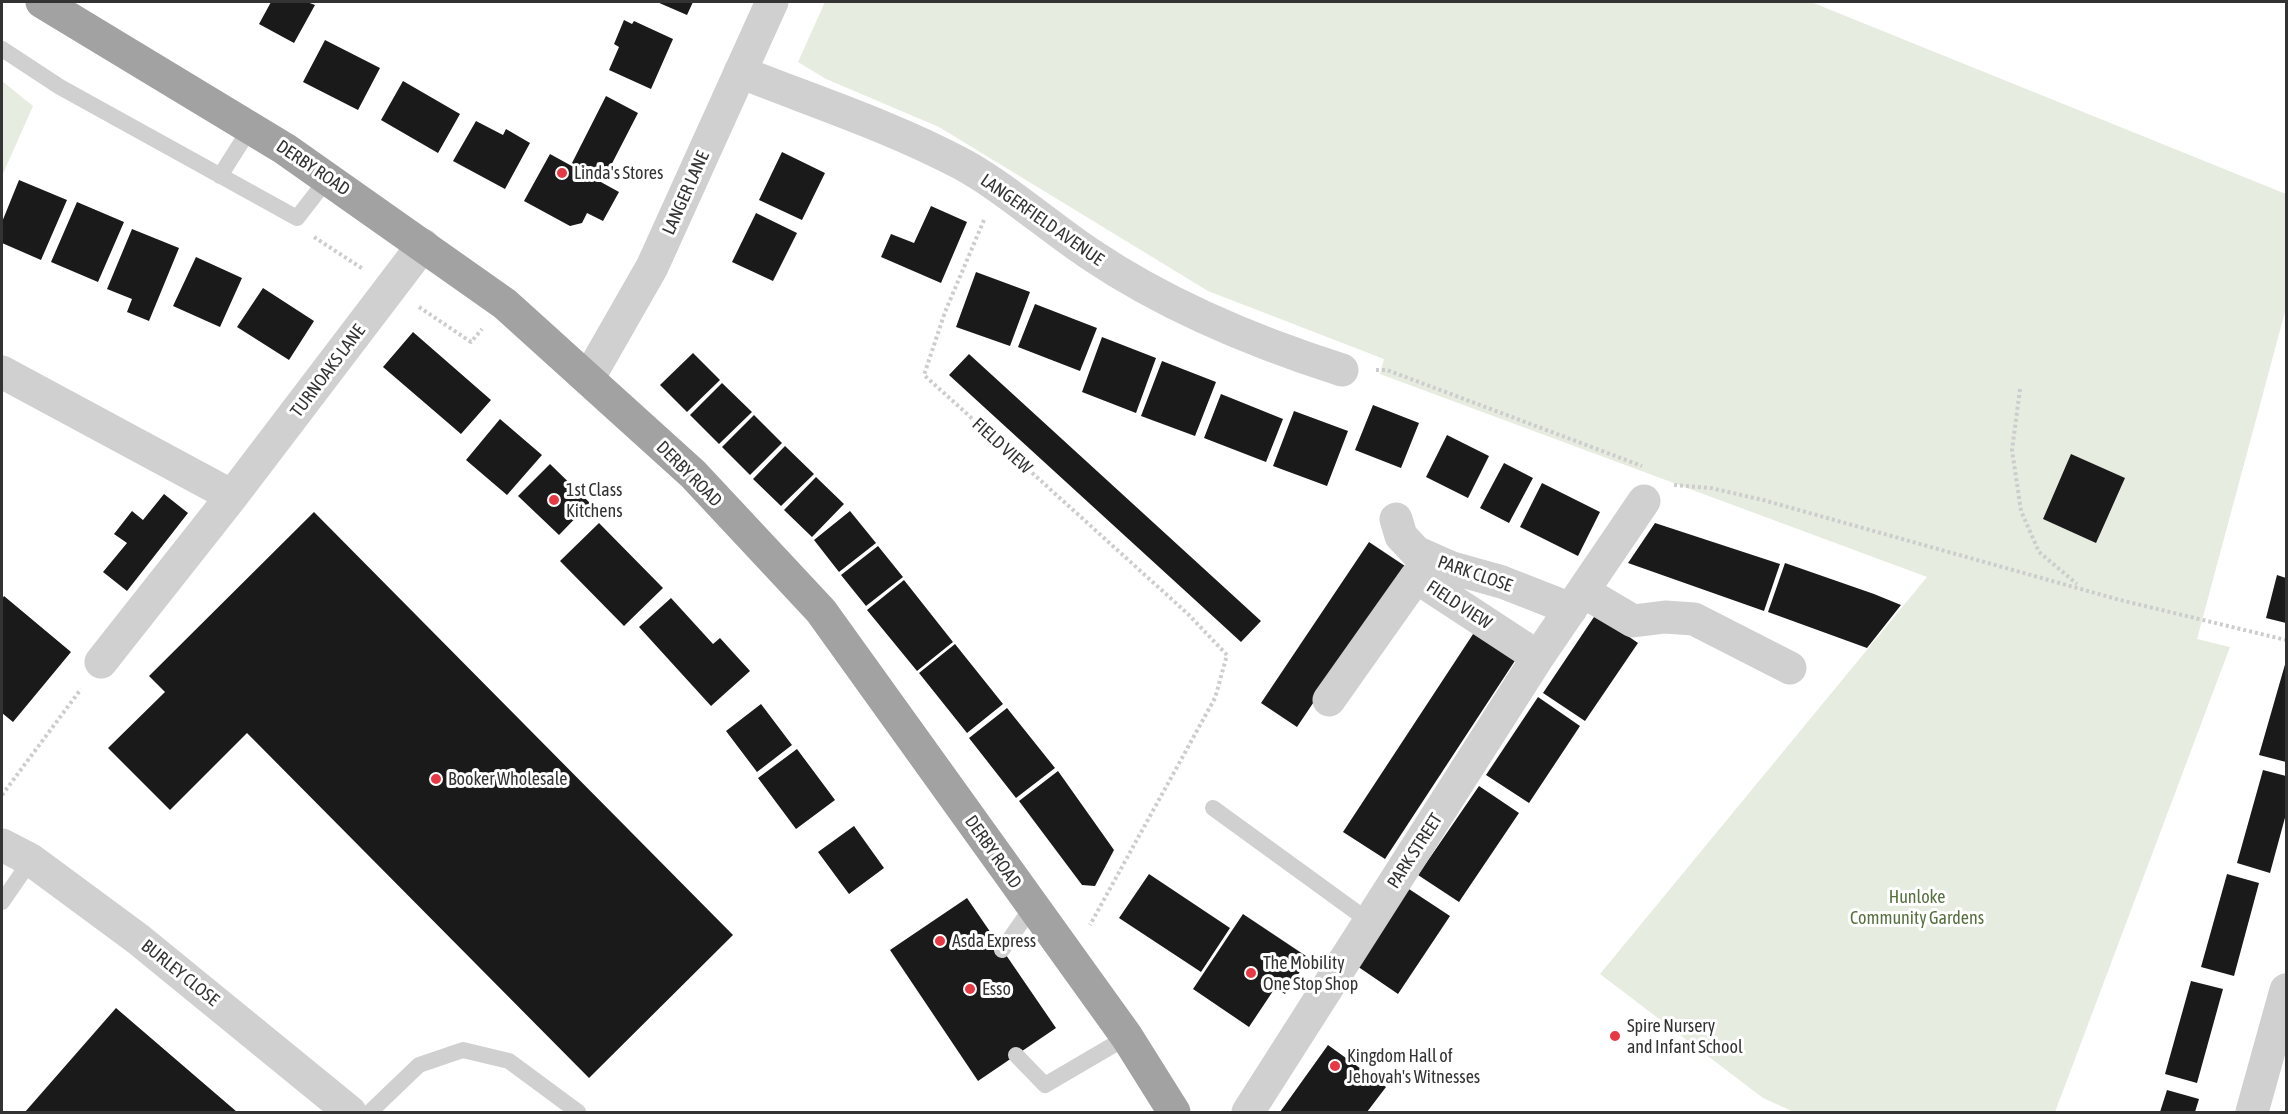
<!DOCTYPE html>
<style>
body{margin:0}
#map{position:relative;width:2288px;height:1114px;overflow:hidden;background:#fff;font-family:"Asap Condensed",sans-serif}
canvas{display:block}
.frame{position:absolute;inset:0;border:3px solid #333;pointer-events:none}
</style>
<div id="map">
<canvas width="2288" height="1114"></canvas>
<div class="frame"></div>
</div>
<script>
const c = document.querySelector('canvas').getContext('2d');
c.lineJoin = 'round';
function fill(path, color) { c.fillStyle = color; c.fill(path, 'evenodd'); }
function trace(path, color, width, dash) { c.strokeStyle = color; c.lineWidth = width; c.lineCap = dash ? 'butt' : 'round'; c.setLineDash(dash || []); c.stroke(path); }
function drawText(font, color, halo, rows, align = 'center') {
  c.font = font + ' "Asap Condensed",sans-serif'; c.lineWidth = 6; c.setLineDash([]); c.textBaseline = 'middle'; c.strokeStyle = halo; c.fillStyle = color; for (const [text, x, y, turn = 0] of rows) {
    c.save(); c.translate(x, y); c.rotate((+turn || 0) * Math.PI / 180); c.textAlign = isNaN(turn) ? turn : align; if (halo) c.strokeText(text, 0, 0); c.fillText(text, 0, 0); c.restore();
  }
}
const green = new Path2D(`
 M825,2H1811L2286,194V308L2197,639L2230,647L2055,1112H1794L1763,1098L1600,974L1927,577L1380,374L1384,359L1208,291L939,127L826,79L798,62Z
 M2,81L33,106L2,176Z`);
const building = new Path2D(`
 M271,2H307L315,5L294,43L259,24Z
 M657,2H693L687,15Z
 M624,20L632,24L634,21L673,39L651,89L609,70L619,47L614,44Z
 M325,40L380,68L358,110L303,82Z
 M403,81L460,114L438,153L381,120Z
 M606,96L638,113L604,179L572,163Z
 M476,121L503,135L506,129L530,143L505,189L453,161Z
 M782,152L825,173L802,220L759,200Z
 M550,154L619,192L603,221L587,213L582,223L570,226L524,201Z
 M19,180L67,200L41,260L2,243V222Z
 M77,202L124,222L98,282L51,262Z
 M931,206L967,222L941,283L881,257L891,234L914,243Z
 M756,213L797,233L773,281L732,262Z
 M132,229L179,248L149,321L127,312L132,299L107,289Z
 M196,257L242,278L220,327L173,306Z
 M976,272L1030,292L1010,346L956,327Z
 M263,288L314,321L289,360L237,327Z
 M1035,304L1097,328L1080,371L1018,347Z
 M413,332L491,400L461,434L383,367Z
 M1102,337L1156,358L1136,413L1082,392Z
 M693,353L720,380L687,412L660,385Z
 M969,354L1261,621L1241,642L949,375Z
 M1162,361L1216,382L1195,436L1141,416Z
 M722,383L752,412L719,444L690,415Z
 M1221,394L1283,419L1266,462L1204,438Z
 M1373,405L1419,423L1401,468L1355,450Z
 M1294,411L1348,431L1327,486L1273,466Z
 M754,415L782,443L750,475L722,447Z
 M500,419L542,455L507,495L466,460Z
 M1447,435L1489,456L1468,498L1426,477Z
 M785,446L814,474L781,506L753,479Z
 M2071,454L2125,478L2096,543L2043,519Z
 M1504,463L1533,478L1509,523L1480,508Z
 M550,464L590,503L559,535L518,496Z
 M816,477L844,504L812,537L784,510Z
 M1542,483L1600,512L1578,556L1520,527Z
 M164,494L188,513L127,591L103,572L127,543L114,534L132,511L143,520Z
 M850,511L876,543L839,572L814,540Z
 M314,512L733,935L589,1078L247,733L170,810L108,748L165,692L149,676Z
 M599,523L663,588L624,626L560,561Z
 M1655,523L1780,564L1764,611L1628,563Z
 M1369,542L1405,566L1297,727L1261,703Z
 M878,546L903,577L866,606L841,575Z
 M1785,563L1874,594L1901,605L1867,648L1768,612Z
 M2277,575L2286,578V623L2266,618Z
 M904,580L953,642L917,671L867,610Z
 M4,596L71,652L13,722L2,713V599Z
 M671,598L713,644L720,638L750,671L711,706L639,627Z
 M1596,614L1638,643L1585,721L1543,693Z
 M1479,625L1520,653L1385,859L1343,832Z
 M955,644L1003,704L967,733L919,673Z
 M2286,661V762L2259,755Z
 M1538,697L1580,726L1529,803L1486,775Z
 M761,704L792,745L757,772L726,731Z
 M1007,708L1055,768L1016,798L969,738Z
 M797,749L835,800L796,829L758,778Z
 M2263,770L2286,776V814L2270,873L2237,863Z
 M1058,771L1114,850L1095,886L1082,885L1019,801Z
 M1479,786L1519,813L1459,902L1418,875Z
 M854,826L884,868L849,894L818,852Z
 M1149,874L1230,928L1201,972L1119,918Z
 M2227,874L2259,883L2234,976L2201,967Z
 M1409,889L1450,916L1398,994L1357,966Z
 M967,898L1056,1028L978,1081L890,950Z
 M1243,914L1309,958L1285,994L1275,988L1249,1027L1193,989Z
 M2191,981L2223,989L2197,1083L2165,1074Z
 M116,1008L237,1112H25Z
 M1328,1045L1386,1087L1367,1112H1280Z
 M2167,1090L2199,1099L2195,1112H2160Z`);
const path = new Path2D(`
 M984,220L945,312L924,375L1188,614L1227,655L1215,698L1090,925
 M314,237L363,269
 M419,307L471,342L482,329
 M1376,370H1387L1642,466
 M2020,389L2012,450L2021,511L2039,552L2077,584
 M1674,485L1711,488L1763,500L2120,600L2286,640
 M2,795L81,689`);
const service = new Path2D(`
 M2,49L60,87L297,218L328,178
 M220,176L251,127
 M1213,808L1370,922
 M2,902L31,860
 M1002,950L1032,907
 M1016,1055L1045,1085L1127,1037
 M370,1112L419,1065L463,1050L509,1061L578,1112`);
const minor = new Path2D(`
 M740,72C813,101 890,126 960,163C1003,186 1048,226 1090,254C1167,306 1254,342 1342,370
 M2,372L232,496
 M1396,519L1401,536L1416,552L1452,568L1502,582L1571,609
 M1584,592L1633,621L1665,617L1694,619L1790,668
 M101,662L232,496L423,245
 M1329,700L1416,577L1538,657
 M2,845L31,860L138,939L350,1112
 M1248,1112L1538,657L1644,501`);
const tertiary = new Path2D(`
 M588,379L652,267L772,2
 M2252,1112L2286,990`);
const trunk = new Path2D(`
 M42,2L285,149L505,304L693,474L821,611L1127,1037L1174,1112`);
const markers = [
 [562,173,6,"#e63946"],
 [554,500,6,"#e63946"],
 [436,779,6,"#e63946"],
 [940,941,6,"#e63946"],
 [1251,973,6,"#e63946"],
 [970,989,6,"#e63946"],
 [1615,1036,6,"#e63946"],
 [1335,1066,6,"#e63946"]
];
const streetNames = [
 ["DERBY ROAD",313,168,34],
 ["LANGER LANE",686,193,-66],
 ["LANGERFIELD AVENUE",1042,220,35],
 ["TURNOAKS LANE",328,371,-53],
 ["FIELD VIEW",1002,446,42],
 ["DERBY ROAD",689,474,45],
 ["PARK CLOSE",1475,574,19],
 ["FIELD VIEW",1459,605,33],
 ["PARK STREET",1415,851,-57],
 ["DERBY ROAD",993,852,55],
 ["BURLEY CLOSE",180,973,39]
];
const poiNames = [
 ["Linda's Stores",574,173],
 ["1st Class",566,490],
 ["Kitchens",566,511],
 ["Booker Wholesale",448,779],
 ["Asda Express",952,941],
 ["The Mobility",1263,963],
 ["One Stop Shop",1263,984],
 ["Esso",982,989],
 ["Spire Nursery",1627,1026],
 ["and Infant School",1627,1047],
 ["Kingdom Hall of",1347,1056],
 ["Jehovah's Witnesses",1347,1077]
];
const parkNames = [
 ["Hunloke",1917,897],
 ["Community Gardens",1917,918]
];
fill(green, '#e6ecdf');
fill(building, '#1a1a1a');
trace(path, '#cdcdcd', 4, [3, 3]);
trace(service, '#d0d0d0', 16);
trace(minor, '#d0d0d0', 33);
trace(tertiary, '#d0d0d0', 33);
trace(trunk, '#a2a2a2', 33);
for (const [x, y, r, color] of markers) { const dot = new Path2D(); dot.arc(x, y, r, 0, 2 * Math.PI); c.fillStyle = color; c.fill(dot); trace(dot, '#fff', 2); }
drawText('18px', '#333', '#fff', streetNames);
drawText('18px', '#333', '#fff', poiNames, 'left');
drawText('18px', '#56703f', '#fff', parkNames);
</script>
